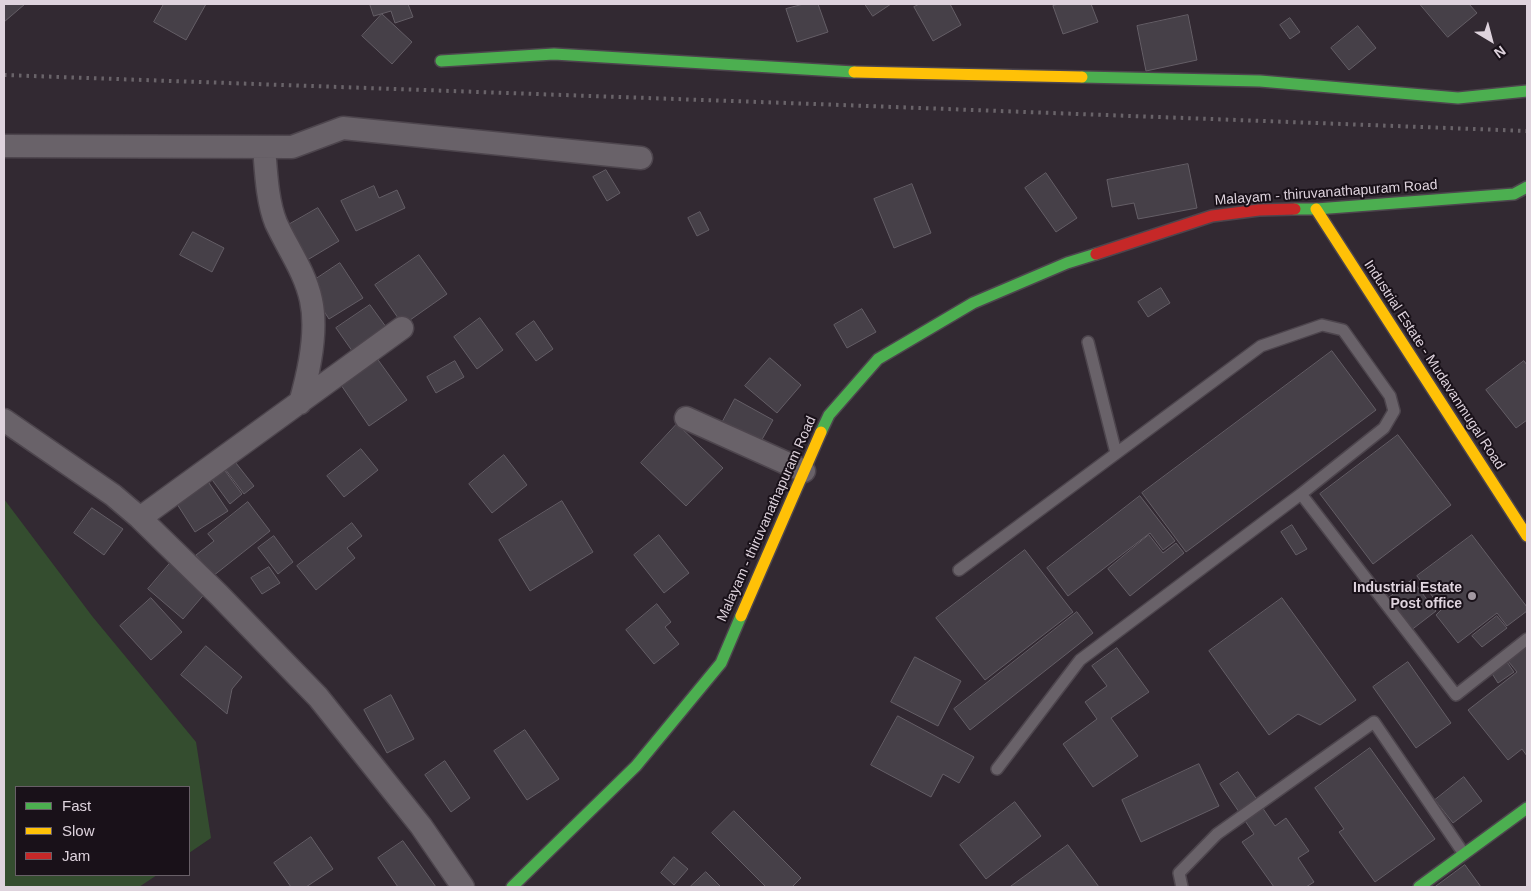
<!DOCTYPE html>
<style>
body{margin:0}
#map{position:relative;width:1531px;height:891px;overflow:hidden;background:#322932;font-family:Arial,sans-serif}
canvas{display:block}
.frame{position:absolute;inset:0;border:5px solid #ded3dd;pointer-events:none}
.legend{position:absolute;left:15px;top:786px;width:175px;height:90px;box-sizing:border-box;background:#191119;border:1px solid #685f67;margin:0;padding:6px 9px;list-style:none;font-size:15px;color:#ded3dd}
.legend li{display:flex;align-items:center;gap:10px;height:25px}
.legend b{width:25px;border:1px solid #685f67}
.north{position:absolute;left:1466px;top:15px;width:50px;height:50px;-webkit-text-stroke:4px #191119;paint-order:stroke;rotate:143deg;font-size:14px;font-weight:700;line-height:20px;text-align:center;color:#ded3dd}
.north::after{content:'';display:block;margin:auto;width:18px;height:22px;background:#ded3dd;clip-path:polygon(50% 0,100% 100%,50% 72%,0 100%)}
</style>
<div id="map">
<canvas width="1531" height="891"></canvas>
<div class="frame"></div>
<ul class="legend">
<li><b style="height:6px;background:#4caf50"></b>Fast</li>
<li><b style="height:6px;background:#ffc107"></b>Slow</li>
<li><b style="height:6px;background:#c62828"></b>Jam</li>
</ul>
<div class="north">N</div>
</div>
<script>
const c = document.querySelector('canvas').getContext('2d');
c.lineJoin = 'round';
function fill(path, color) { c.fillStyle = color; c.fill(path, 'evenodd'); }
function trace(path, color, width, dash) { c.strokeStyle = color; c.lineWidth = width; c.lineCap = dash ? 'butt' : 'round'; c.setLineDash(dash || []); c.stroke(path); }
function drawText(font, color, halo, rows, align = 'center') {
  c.font = font + ' Arial,sans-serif'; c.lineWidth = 4; c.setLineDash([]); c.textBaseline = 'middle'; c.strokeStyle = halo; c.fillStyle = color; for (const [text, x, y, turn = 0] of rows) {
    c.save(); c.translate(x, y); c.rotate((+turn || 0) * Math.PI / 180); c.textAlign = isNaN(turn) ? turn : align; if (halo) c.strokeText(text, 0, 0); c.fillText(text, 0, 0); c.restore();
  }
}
const green = new Path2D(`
 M4,499L92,616L196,742L211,838L189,853V787H16V875H157L139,887H4Z`);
const building = new Path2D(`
 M4,4H25L4,22Z
 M164,4H206L186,40L154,22Z
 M370,4H408L413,17L395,23L391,11L374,16Z
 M804,4H818L828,32L797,42L786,9Z
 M865,4H891L873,16Z
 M920,4H950L961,25L933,41L914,7Z
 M1059,4H1091L1098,22L1063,34L1053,6Z
 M1420,4H1469L1477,13L1448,37Z
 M382,14L412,42L392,64L362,36Z
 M1188,15L1197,60L1146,71L1137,26Z
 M1290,18L1300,32L1290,39L1280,25Z
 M1358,26L1376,48L1349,70L1331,48Z
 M1188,164L1197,208L1138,219L1134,203L1112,207L1107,180Z
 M606,170L620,193L607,201L593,177Z
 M1046,173L1077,218L1056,232L1025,188Z
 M912,184L931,233L894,248L874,199Z
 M374,186L379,198L397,190L405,208L356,231L341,201Z
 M318,208L339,241L304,262L283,228Z
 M700,212L709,230L697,236L688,218Z
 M193,232L224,248L212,272L180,255Z
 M419,255L447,294L403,325L375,285Z
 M340,263L363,298L329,319L307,285Z
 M1161,288L1170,303L1148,317L1138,302Z
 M370,305L389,331L355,355L336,328Z
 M862,309L876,332L847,348L834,325Z
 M480,318L503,350L477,369L454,337Z
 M534,321L553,349L536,361L516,334Z
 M1332,351L1376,410L1186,552L1142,493Z
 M376,357L407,400L369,426L339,382Z
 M770,358L801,385L777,413L745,386Z
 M455,361L464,377L436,393L427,377Z
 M1524,361L1527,365V420L1516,428L1486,390Z
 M735,399L773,420L760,443L722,423Z
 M677,424L723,468L686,506L641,463Z
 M1398,435L1451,505L1373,564L1320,494Z
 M361,449L378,470L344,497L327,476Z
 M504,455L527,485L492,513L469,484Z
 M232,458L254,486L244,494L222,465Z
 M223,468L242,494L230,504L210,477Z
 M209,483L228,511L195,532L177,504Z
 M1140,496L1175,541L1163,550L1150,533L1068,596L1047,568Z
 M562,501L593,552L530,591L499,540Z
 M248,502L270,531L213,576L196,555L214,541L208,534Z
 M92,508L123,529L104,555L74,533Z
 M352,523L362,536L347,548L355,558L316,590L297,566Z
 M1292,525L1307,549L1296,555L1281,532Z
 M659,535L689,573L664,593L634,555Z
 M1149,535L1163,553L1176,543L1184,553L1130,596L1108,569Z
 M1472,535L1527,607V611L1507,626L1497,613L1458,643L1436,615L1442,609L1417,576Z
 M274,536L293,562L278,574L258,548Z
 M1025,550L1073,612L985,680L936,618Z
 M172,561L207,591L183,619L148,589Z
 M269,567L280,583L262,594L251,578Z
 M1412,580L1436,611L1410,631L1386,600Z
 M151,598L182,632L151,660L120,626Z
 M1282,598L1356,700L1320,725L1298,714L1269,735L1209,651Z
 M657,604L671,622L665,627L679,644L654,664L626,630Z
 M1077,612L1093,633L970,730L954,709Z
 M1497,616L1507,628L1482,647L1472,636Z
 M1527,645V756L1522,749L1508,760L1468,710L1517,672L1508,661Z
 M206,646L242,677L232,689L227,714L181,675Z
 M1117,648L1149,692L1111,718L1138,756L1093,787L1063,744L1097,719L1085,702L1107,686L1092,666Z
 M915,657L961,681L938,726L891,702Z
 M1408,662L1451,723L1416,748L1373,687Z
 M1507,662L1514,672L1498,683L1491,672Z
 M391,695L414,739L387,753L364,710Z
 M898,716L974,757L959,783L943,774L931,797L871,765Z
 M525,730L559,779L527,800L494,751Z
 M1370,748L1435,839L1375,882L1339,832L1344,829L1315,788Z
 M445,761L470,798L451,812L425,775Z
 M1199,764L1219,806L1141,842L1122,800Z
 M1238,772L1275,826L1286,818L1309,851L1298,858L1314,882L1306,887H1274L1242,842L1254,834L1220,784Z
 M1464,777L1482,801L1453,823L1435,800Z
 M1015,802L1041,836L986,879L960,845Z
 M734,811L801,878L792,887H766L712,833Z
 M311,837L333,869L306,887H291L274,863Z
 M403,841L436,887H398L378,858Z
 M1068,845L1099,887H1010Z
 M674,857L688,869L674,885L661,873Z
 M1465,865L1481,887H1435Z
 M706,872L721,887H690Z`);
const lane = new Path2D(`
 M1088,342L1116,453
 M1301,494L1456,695L1527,639
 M959,570L1261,346L1322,325L1343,330L1390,396L1394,411L1384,428L1301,494L1080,660L997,769
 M1182,887L1179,873L1217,834L1374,722L1464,854`);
const street = new Path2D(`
 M4,146L292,147L343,128L641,158
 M264,147C266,171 267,201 276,223C288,249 305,272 311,300C318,332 309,372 300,403
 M686,418L804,471
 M4,420L113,495L140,518L219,595L318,697L421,826L463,887
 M140,518L402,328`);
const fast = new Path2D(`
 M441,61L554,54L854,72
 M1082,77L1260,81L1458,98L1527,91
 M1295,209H1316L1514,194L1527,187
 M821,432L829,415L878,359L973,303L1067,263L1096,254
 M512,887L636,766L721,663L741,616
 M1419,887L1527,808`);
const slow = new Path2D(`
 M854,72L1082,77
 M1316,209L1527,536
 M741,616L821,432`);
const jam = new Path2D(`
 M1096,254L1212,216L1259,210L1295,209`);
const rail = new Path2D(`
 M4,75L815,104L1527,131`);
const markers = [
 [1472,596,5,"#a298a1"]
];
const streetNames = [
 ["Malayam - thiruvanathapuram Road",1326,193,-4],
 ["Industrial Estate - Mudavanmugal Road",1434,365,57],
 ["Malayam - thiruvanathapuram Road",767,519,-66]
];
const poiNames = [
 ["Industrial Estate",1462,588],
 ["Post office",1462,604]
];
fill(green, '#344d2f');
fill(building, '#464048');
trace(building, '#645e66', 1);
trace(lane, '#4d454d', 14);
trace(street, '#4d454d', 25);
trace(fast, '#4d454d', 14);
trace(slow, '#4d454d', 14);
trace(jam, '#4d454d', 14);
trace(lane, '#696269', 11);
trace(street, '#696269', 22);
trace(fast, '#4caf50', 11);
trace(slow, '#ffc107', 11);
trace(jam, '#c62828', 11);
trace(rail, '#696369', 4, [2.5, 5]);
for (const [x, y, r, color] of markers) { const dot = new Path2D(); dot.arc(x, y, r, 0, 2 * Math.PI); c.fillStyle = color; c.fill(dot); trace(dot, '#191119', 2); }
drawText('14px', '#ded3dd', '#191119', streetNames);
drawText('bold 14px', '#ded3dd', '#191119', poiNames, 'right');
</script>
